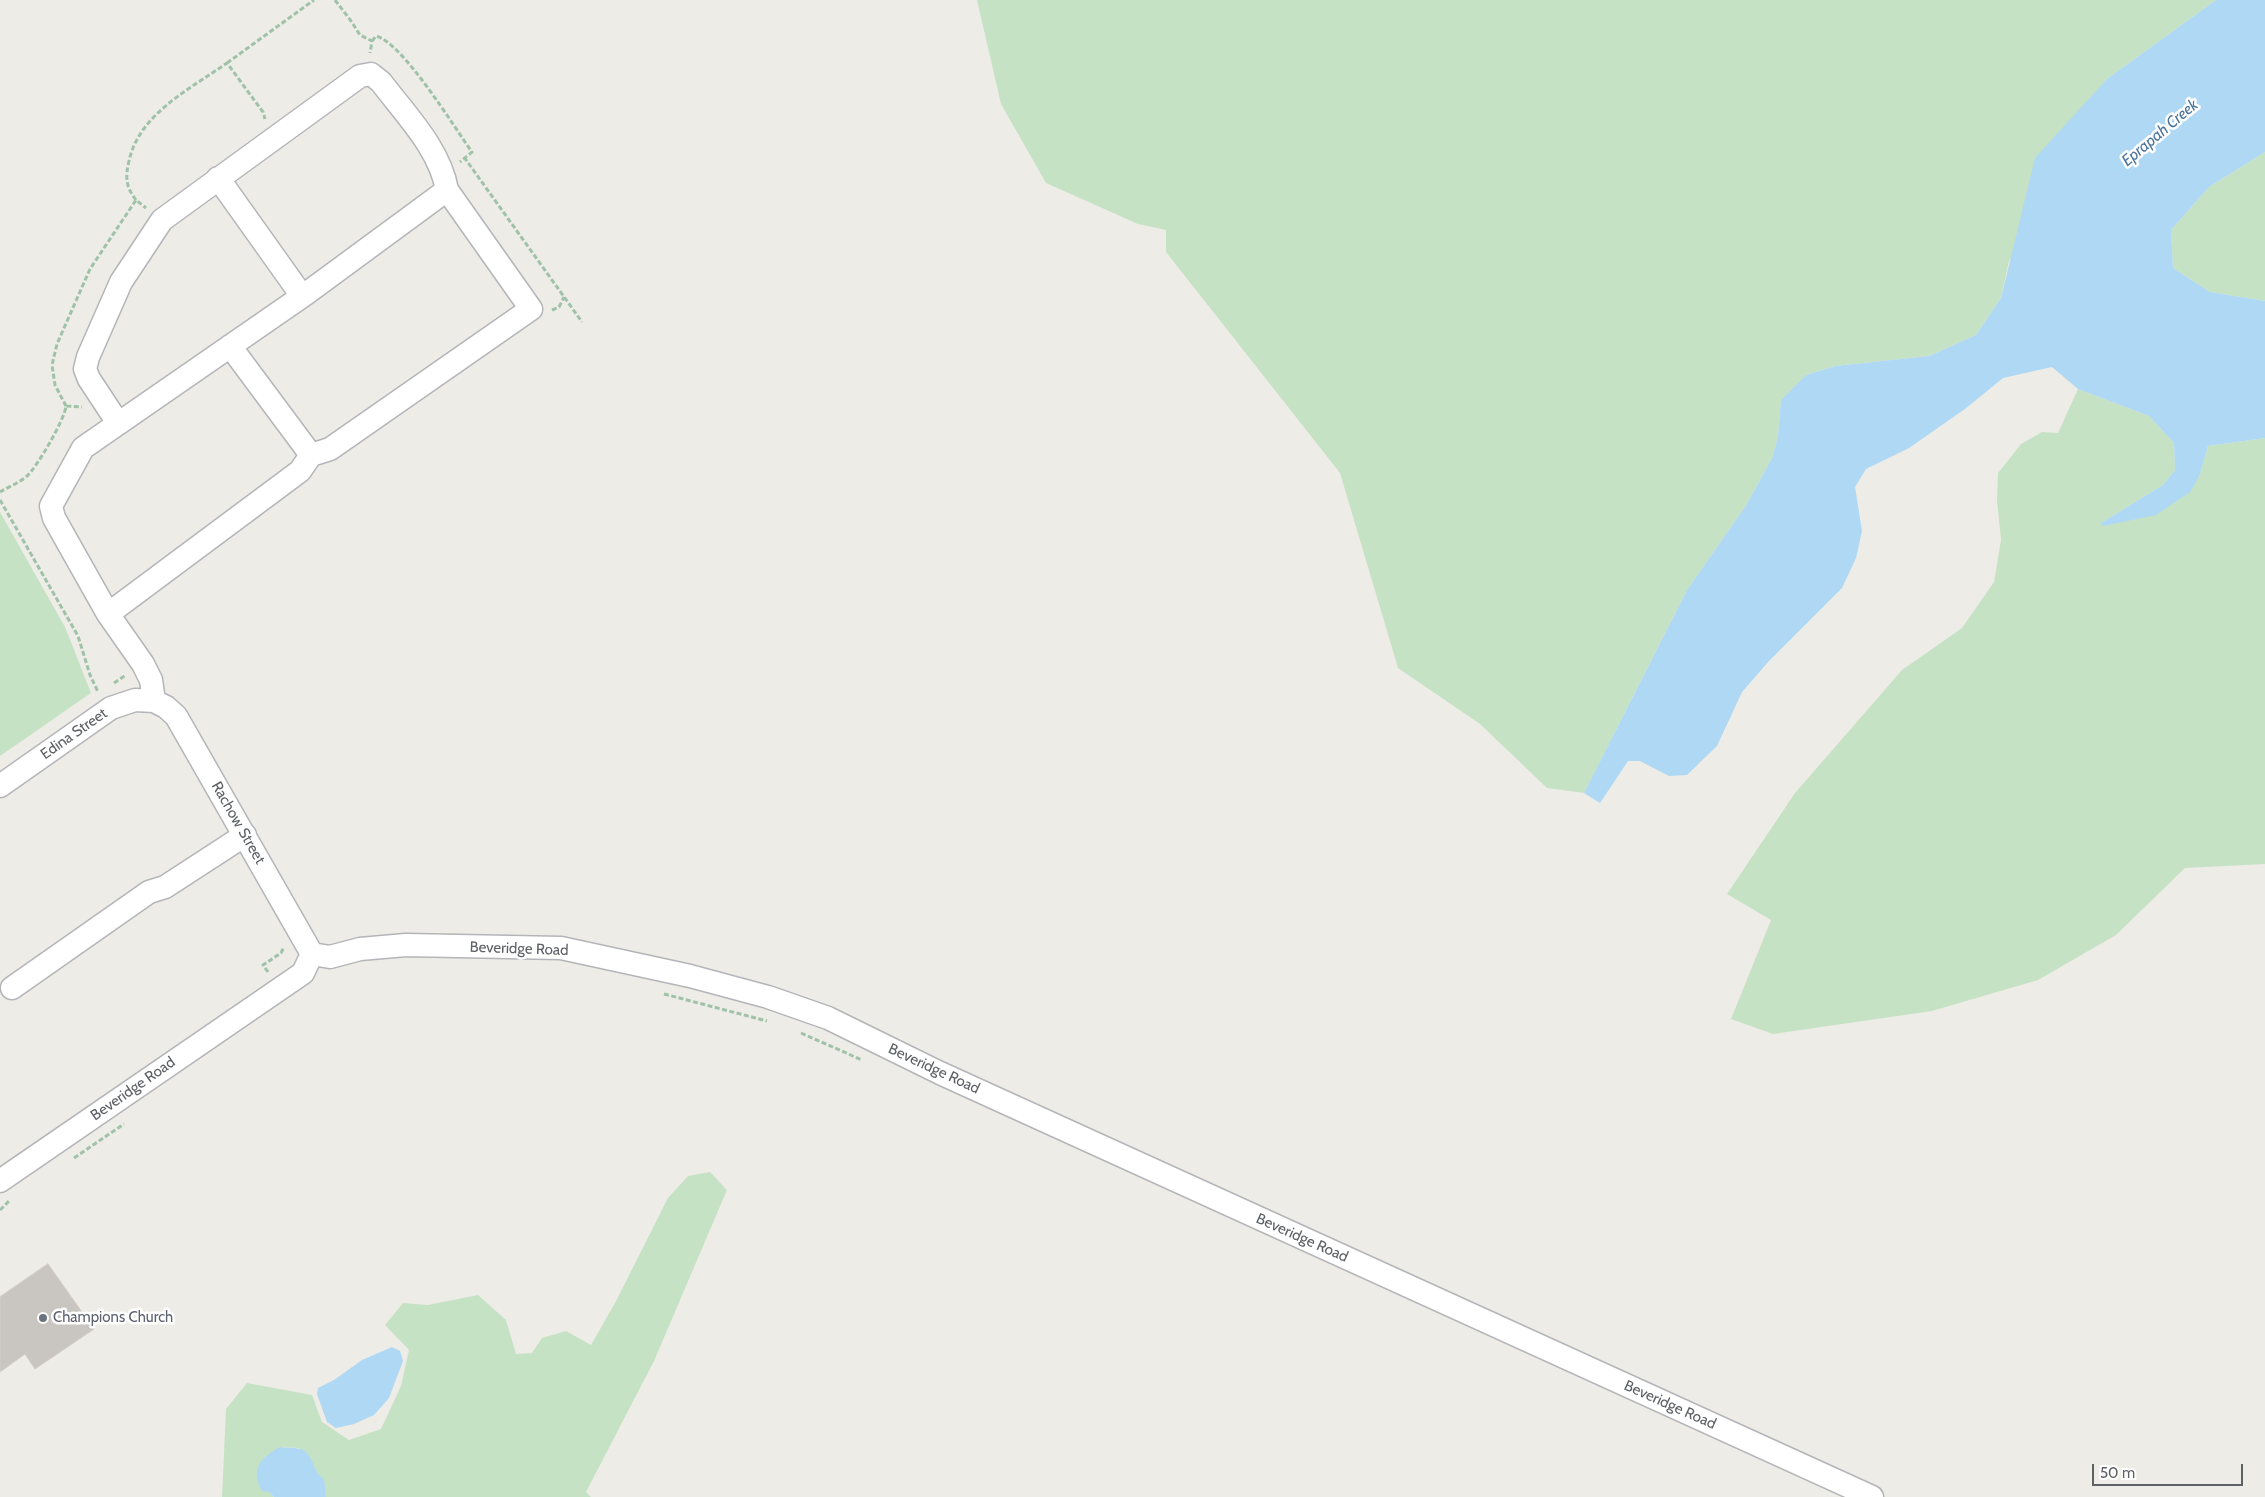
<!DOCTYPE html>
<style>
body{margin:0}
#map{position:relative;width:2265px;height:1497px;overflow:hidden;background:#eeece6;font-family:Cabin,sans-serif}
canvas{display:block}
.scale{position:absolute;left:2092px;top:1464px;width:151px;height:22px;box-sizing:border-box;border:2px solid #5d6064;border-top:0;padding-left:6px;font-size:15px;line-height:18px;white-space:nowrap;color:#5d6064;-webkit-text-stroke:4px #fff;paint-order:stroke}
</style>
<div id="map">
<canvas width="2265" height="1497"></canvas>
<div class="scale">50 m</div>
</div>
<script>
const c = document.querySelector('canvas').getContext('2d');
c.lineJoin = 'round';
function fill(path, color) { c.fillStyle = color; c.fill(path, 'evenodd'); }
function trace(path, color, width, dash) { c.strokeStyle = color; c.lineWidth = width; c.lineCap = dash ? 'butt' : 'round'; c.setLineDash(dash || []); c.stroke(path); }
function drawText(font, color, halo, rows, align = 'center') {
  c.font = font + ' Cabin,sans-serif'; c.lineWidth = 5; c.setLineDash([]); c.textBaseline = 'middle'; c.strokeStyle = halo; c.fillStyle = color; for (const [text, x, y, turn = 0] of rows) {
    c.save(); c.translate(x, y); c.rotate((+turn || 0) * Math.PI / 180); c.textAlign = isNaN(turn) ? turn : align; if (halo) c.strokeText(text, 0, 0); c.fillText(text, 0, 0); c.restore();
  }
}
const green = new Path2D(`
 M977,0H2216L2107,79L2009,261L2001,298L1976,335L1929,356L1835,366L1806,375L1781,400L1778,436L1773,456L1747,504L1687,590L1584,793L1547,788L1480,724L1398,668L1340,473L1166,252V230L1138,224L1046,183L1001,104Z
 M2265,152V301L2210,292L2173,268L2171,230L2209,187Z
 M2078,389L2149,416L2174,443L2175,470L2163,485L2101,523L2199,477L2208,446L2265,438V864L2185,868L2116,935L2038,980L1932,1011L1773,1034L1731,1019L1771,920L1727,894L1795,793L1902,670L1962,628L1994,582L2001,540L1997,500L1998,473L2021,444L2042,432L2058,433Z
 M0,512L65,627L91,693L0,756Z
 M710,1172L727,1190L654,1361L586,1492L591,1497H326L317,1475L299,1448L280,1447L269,1492L274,1497H222L226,1409L247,1383L312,1395L322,1422L349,1440L381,1429L401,1386L409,1350L385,1325L403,1303L428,1305L478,1295L506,1320L516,1354L532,1353L542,1338L566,1331L591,1345L615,1303L668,1198L688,1176Z`);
const water = new Path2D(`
 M2216,0H2265V152L2209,187L2171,230L2173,268L2210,292L2265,301V438L2208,446L2199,477L2190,492L2156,515L2103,526L2101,523L2163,485L2175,470L2174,443L2149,416L2078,389L2052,367L2003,378L1965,409L1909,448L1866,469L1855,487L1862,531L1856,558L1842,588L1769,661L1742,692L1717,746L1687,775L1669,776L1640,761H1628L1600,803L1584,793L1687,590L1747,504L1773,456L1778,436L1781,400L1806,375L1835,366L1929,356L1976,335L2001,298L2035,158L2107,79Z
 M392,1347L400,1351L403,1361L389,1398L374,1415L354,1424L336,1428L327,1422L317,1394L318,1388L334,1380L362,1360Z
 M280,1447C286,1448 294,1447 300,1449C314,1452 312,1472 324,1479L326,1497H274L269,1492L262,1491C250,1469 260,1458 280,1447Z`);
const building = new Path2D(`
 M48,1264L94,1329L35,1369L25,1354L0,1372V1297Z`);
const path = new Path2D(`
 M335,0L351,21L360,35L372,41L370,53
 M372,41L376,36C403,43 454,127 472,152L460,162
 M227,63L314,0
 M464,157L582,322
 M136,200C126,187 125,178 129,161C139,114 190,89 227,63L263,112L265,119
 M552,310L559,307L564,297
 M66,406L55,385L52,365L57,344L90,269L136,200L146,208
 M0,492C8,487 19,483 27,476C37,467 65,419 66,406L82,407
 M0,500L78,636L90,675L98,692
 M114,683L126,675
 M268,972L263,965L281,953L284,947
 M664,994L767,1021
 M801,1033L862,1060
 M74,1158L124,1124
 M0,1210L9,1201`);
const minor = new Path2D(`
 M218,178L302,296
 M230,346L311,455
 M108,614L300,471L311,455L330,449L531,309L447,190C440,149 406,115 381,82L371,74L360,76L162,220L121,282L88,357L85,369L89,379L118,423
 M154,701L151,680L143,664L108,614L54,518L51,506L83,448L307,293L447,190
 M0,786L111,708L135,700L154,701L166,707L176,716L312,954
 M12,988L149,892L165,887L245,835
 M0,1181L303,973L312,954L330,957L360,949L406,945L561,948L690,976L768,997L828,1018L940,1073L1872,1497`);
const markers = [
 [43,1318,5,"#6b7280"]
];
const streetNames = [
 ["Edina Street",74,734,-35],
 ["Rachow Street",238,823,60],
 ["Beveridge Road",519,949,2],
 ["Beveridge Road",934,1069,25],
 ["Beveridge Road",133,1089,-35],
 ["Beveridge Road",1302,1238,24],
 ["Beveridge Road",1670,1405,24]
];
const worshipNames = [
 ["Champions Church",53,1318]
];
const waterNames = [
 ["Eprapah Creek",2160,133,-40]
];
fill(green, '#c6e2c5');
fill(water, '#afd8f4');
fill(building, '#c9c6c2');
trace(building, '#d2cdc5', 1);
trace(minor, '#b3b5b9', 25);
trace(path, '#9fc2a8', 3, [5, 2.5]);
trace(minor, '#fff', 22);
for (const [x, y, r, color] of markers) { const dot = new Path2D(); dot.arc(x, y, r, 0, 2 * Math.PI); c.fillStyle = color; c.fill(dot); trace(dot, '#fff', 2); }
drawText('15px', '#5d6064', '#fff', streetNames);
drawText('15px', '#5b616d', '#fff', worshipNames, 'left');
drawText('italic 16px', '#4b759c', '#fff', waterNames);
</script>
